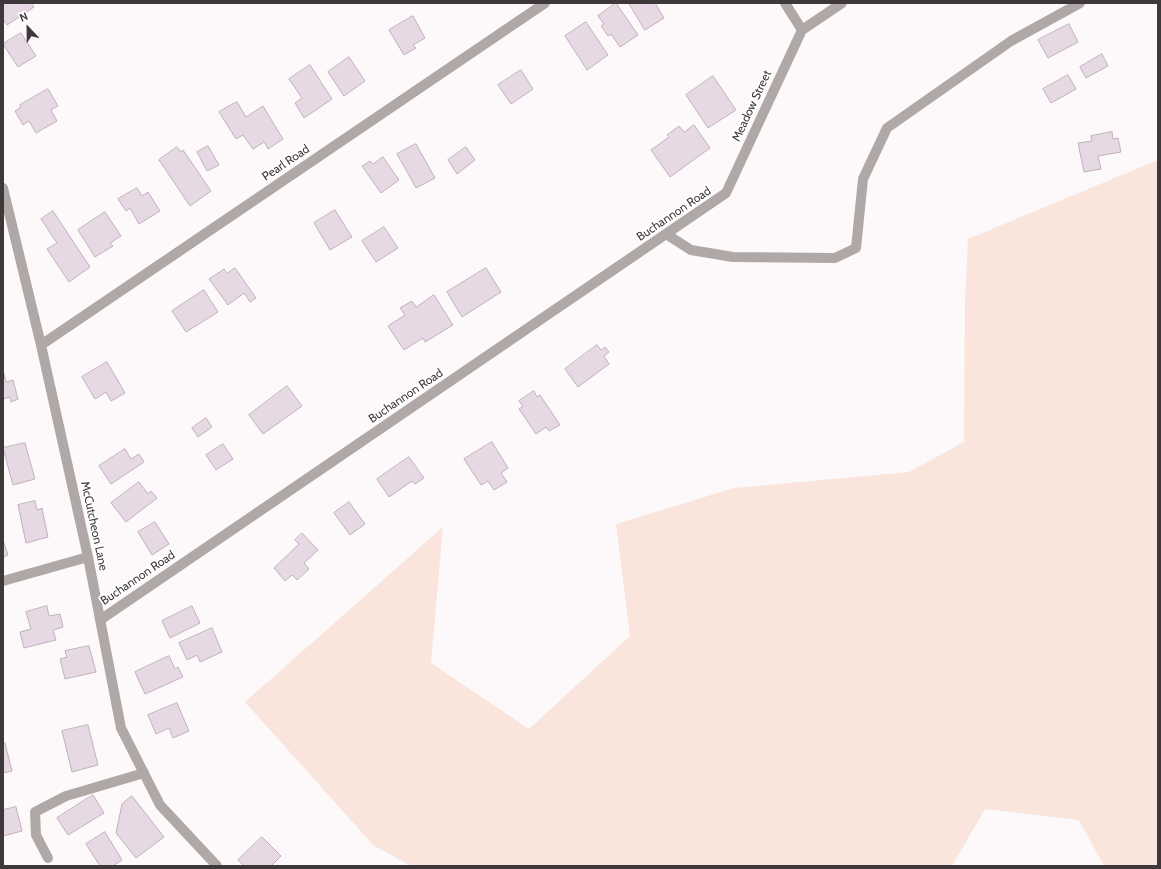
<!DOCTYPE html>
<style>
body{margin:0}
#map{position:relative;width:1161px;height:869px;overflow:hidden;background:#fdf9fa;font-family:Cabin,sans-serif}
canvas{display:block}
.frame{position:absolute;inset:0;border:4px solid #3f383a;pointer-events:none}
.north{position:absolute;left:8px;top:8px;width:40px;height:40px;-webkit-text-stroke:3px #fff;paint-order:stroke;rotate:338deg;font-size:11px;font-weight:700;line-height:16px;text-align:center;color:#3f383a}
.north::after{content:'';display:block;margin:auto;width:14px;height:18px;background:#3f383a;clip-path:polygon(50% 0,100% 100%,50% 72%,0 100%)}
</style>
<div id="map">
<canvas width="1161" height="869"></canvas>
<div class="frame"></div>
<div class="north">N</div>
</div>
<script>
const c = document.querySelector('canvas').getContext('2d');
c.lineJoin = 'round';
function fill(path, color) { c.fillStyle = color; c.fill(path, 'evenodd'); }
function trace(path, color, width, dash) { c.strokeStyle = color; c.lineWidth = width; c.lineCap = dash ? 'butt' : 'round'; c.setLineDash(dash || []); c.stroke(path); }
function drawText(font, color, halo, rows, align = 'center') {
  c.font = font + ' Cabin,sans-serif'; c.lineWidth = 3.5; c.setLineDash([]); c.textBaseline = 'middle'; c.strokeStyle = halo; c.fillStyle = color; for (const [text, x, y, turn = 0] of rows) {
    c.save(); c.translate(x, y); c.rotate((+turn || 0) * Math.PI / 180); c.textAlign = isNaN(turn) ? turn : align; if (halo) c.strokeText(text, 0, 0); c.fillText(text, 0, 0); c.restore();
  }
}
const green = new Path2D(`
 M1158,160V866H1104L1079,820L985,809L952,866H411L373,845L245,702L443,527L431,663L529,729L630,636L616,524L734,488L909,472L964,442L965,299L968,239Z`);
const building = new Path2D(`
 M3,3H31L34,7L7,25L3,19Z
 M616,3L638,35L620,47L611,34L608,36L601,26L604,24L598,16Z
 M629,3H655L664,18L645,30Z
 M413,16L425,38L413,45L416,48L404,55L389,30Z
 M586,22L608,55L587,70L565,36Z
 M1069,24L1078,42L1048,58L1038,40Z
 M21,33L36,56L18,67L3,44Z
 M1102,54L1108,66L1086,78L1080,67Z
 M349,57L365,81L344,96L328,72Z
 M310,65L332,99L304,118L295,103L302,98L289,79Z
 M521,70L533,89L511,104L498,85Z
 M1068,75L1076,89L1051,103L1043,89Z
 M713,76L736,110L708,128L686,95Z
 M48,89L58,106L51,110L57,121L36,133L29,121L23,125L15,111L21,107L20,105Z
 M237,102L246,117L263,106L283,139L268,149L264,142L253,149L243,135L236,139L219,112Z
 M694,125L710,148L670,177L651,150L669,137L667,135L679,126L684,132Z
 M1112,132L1113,139L1118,138L1121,152L1098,156L1101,169L1084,172L1078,143L1092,141L1091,136Z
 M416,144L435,178L416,188L397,154Z
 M208,146L219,165L207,171L197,152Z
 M177,147L181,152L183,150L211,191L190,206L159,160Z
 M466,147L475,160L457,174L448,160Z
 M383,157L399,180L381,193L362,166L370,161L373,164Z
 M137,188L142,196L148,192L160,211L139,224L130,208L126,211L118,199Z
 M335,210L352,237L330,250L314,223Z
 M53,211L90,267L69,282L47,249L57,243L41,219Z
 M105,212L121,236L110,243L113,246L95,257L78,230Z
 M384,227L398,248L376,262L362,241Z
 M235,268L256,298L250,302L244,293L228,305L209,279L224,269L227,273Z
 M486,268L501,292L462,317L447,292Z
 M204,290L218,312L186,332L172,311Z
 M434,295L453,325L425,342L423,338L404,350L388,326L405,315L400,308L412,301L416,307Z
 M597,345L601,350L605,347L609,352L604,356L609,364L578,387L565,369Z
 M107,362L125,393L111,401L106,392L95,399L82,377Z
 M3,370L6,382L13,380L18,399L11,402L10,397L3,399Z
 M287,386L302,406L263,434L249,415Z
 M534,391L537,397L540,395L560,425L549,431L546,427L536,434L519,409L523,406L519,401Z
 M206,418L212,427L198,437L192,428Z
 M492,442L508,468L501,473L507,482L494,490L488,481L481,485L464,459Z
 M25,443L35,479L13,485L3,448Z
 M223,444L233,459L216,470L206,455Z
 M125,449L131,459L139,454L144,462L111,484L99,466Z
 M409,457L424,478L415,484L412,481L389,497L377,479Z
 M139,482L148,494L151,491L157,498L126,522L111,503Z
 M35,501L37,510L42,508L48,537L26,543L18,505Z
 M349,502L365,524L350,535L334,513Z
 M155,522L169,544L152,555L138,532Z
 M302,533L318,550L304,563L309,569L297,580L292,575L285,581L274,568L299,544L295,540Z
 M3,540L8,555L3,557Z
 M47,606L49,616L60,614L63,627L53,630L56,640L24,648L20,632L31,629L26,612Z
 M192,606L200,623L170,638L162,621Z
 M212,628L222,652L200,662L197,655L187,660L179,643Z
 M89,646L96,672L65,679L60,659L67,657L65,651Z
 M169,656L175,669L178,667L183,677L145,694L135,672Z
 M177,703L189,731L173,738L169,728L156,734L148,715Z
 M88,725L98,765L72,772L62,731Z
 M3,743H5L12,771L3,773Z
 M93,795L104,813L68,835L57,818Z
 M132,796L164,837L136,858L116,833L122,804Z
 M16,807L22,831L3,836V810Z
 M105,832L122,860L113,866H100L86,844Z
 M262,837L281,856L271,866H244L238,860Z`);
const lane = new Path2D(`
 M666,234L691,250L733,257L835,258L856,248L863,179L887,128L1011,41L1080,3
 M48,858L36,835L35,812L66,796L144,773`);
const street = new Path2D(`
 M785,3L802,30
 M802,30L842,3
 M3,188L41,345L88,557L121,728L160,805L217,866
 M41,345L545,3
 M3,581L88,557
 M100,620L726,193L802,30`);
const streetNames = [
 ["Meadow Street",752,106,-65],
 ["Pearl Road",286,163,-34],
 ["Buchannon Road",674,214,-34],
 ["Buchannon Road",406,396,-34],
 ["McCutcheon Lane",94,526,78],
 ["Buchannon Road",138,578,-34]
];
fill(green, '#f9e5db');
fill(building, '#e7d9e4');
trace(building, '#bfb1bc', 1);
trace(lane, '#b0a8a7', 10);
trace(street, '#b0a8a7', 10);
drawText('12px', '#3f383a', '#fff', streetNames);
</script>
